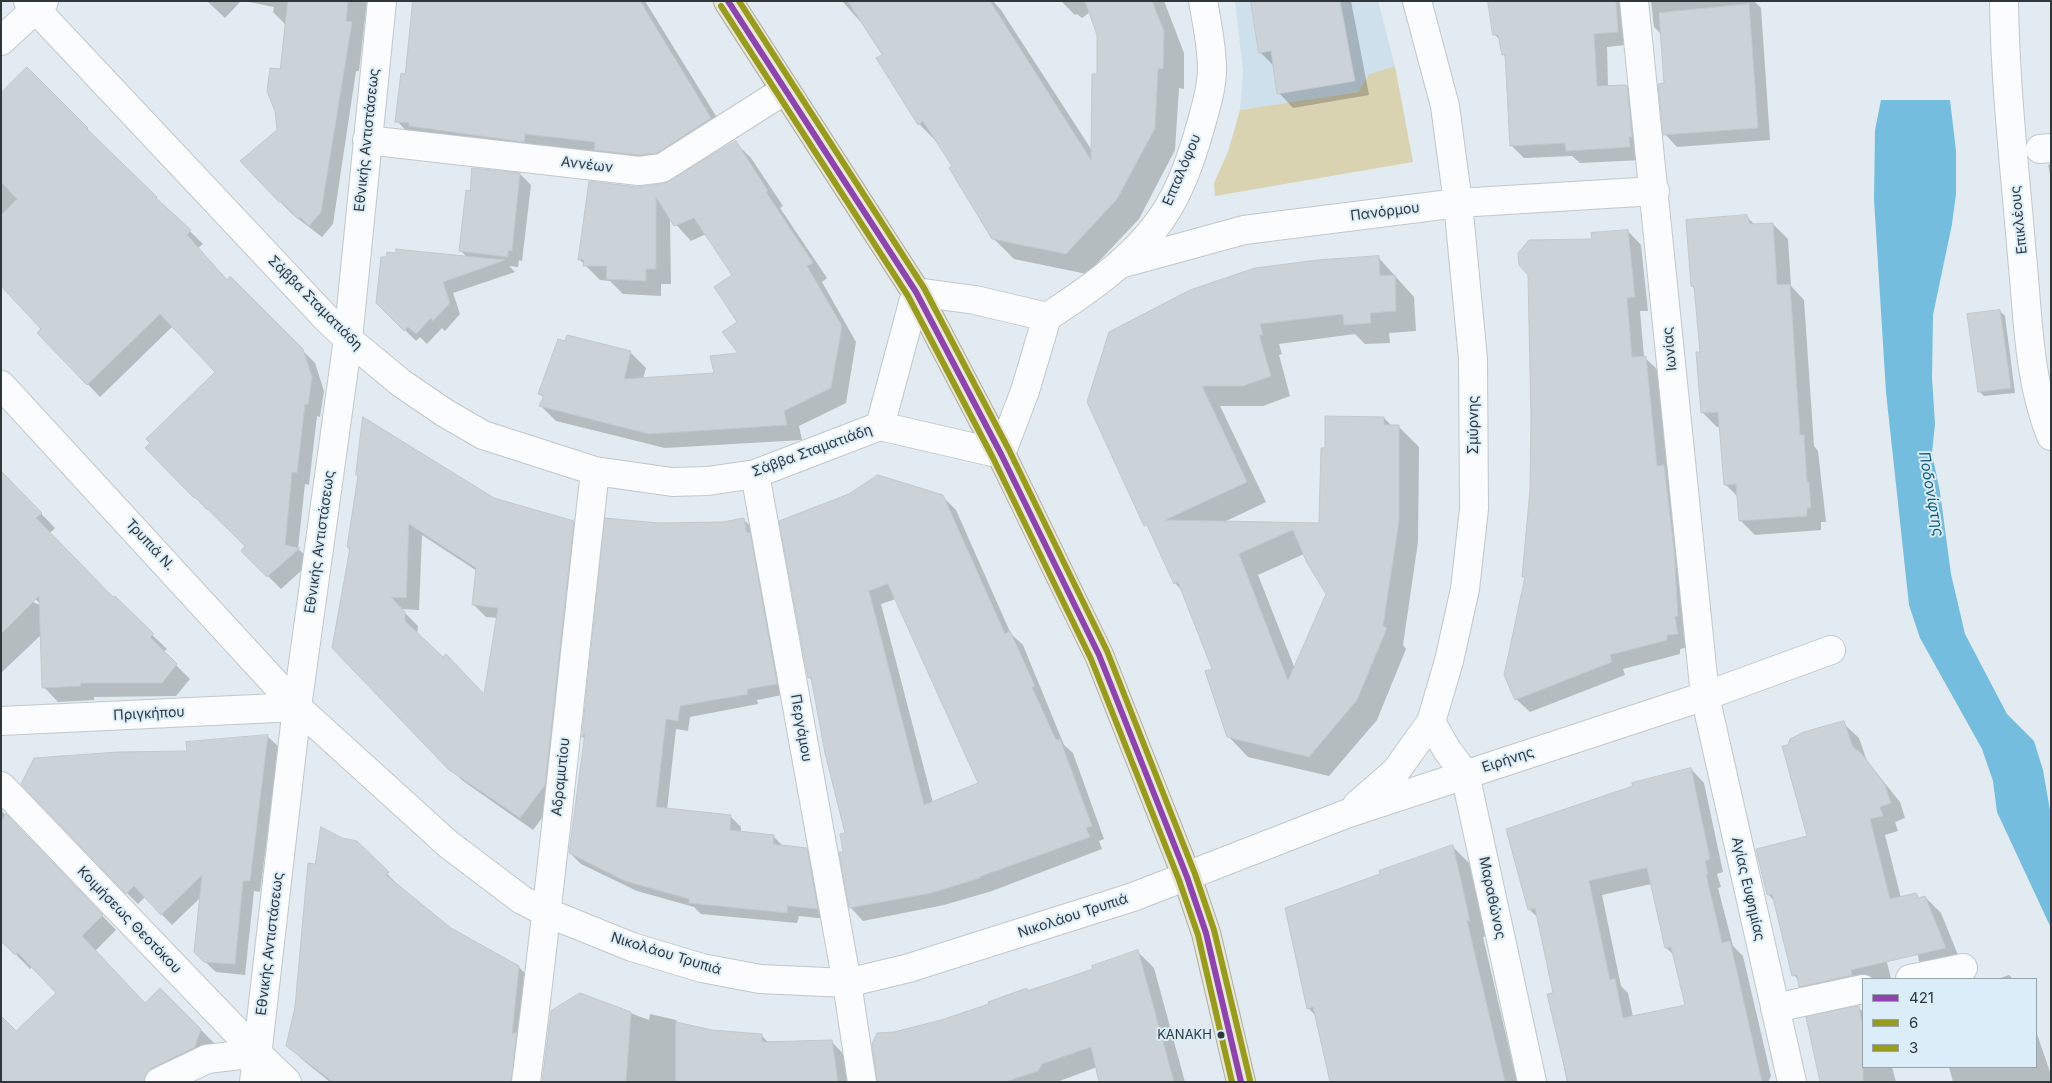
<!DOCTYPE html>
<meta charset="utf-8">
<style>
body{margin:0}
#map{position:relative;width:2052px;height:1083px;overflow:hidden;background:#e1ebf1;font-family:Inter,sans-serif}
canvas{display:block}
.frame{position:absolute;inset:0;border:2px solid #30373b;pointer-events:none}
.legend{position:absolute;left:1862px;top:978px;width:175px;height:90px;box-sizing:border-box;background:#daedf8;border:1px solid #96a4ac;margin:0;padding:6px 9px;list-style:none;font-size:15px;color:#30373b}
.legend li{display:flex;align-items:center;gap:10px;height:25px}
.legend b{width:25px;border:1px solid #96a4ac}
</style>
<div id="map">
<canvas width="2052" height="1083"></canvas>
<div class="frame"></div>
<ul class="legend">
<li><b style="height:6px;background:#8e44ad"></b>421</li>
<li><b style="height:6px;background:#989b1e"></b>6</li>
<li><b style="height:6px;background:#989b1e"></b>3</li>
</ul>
</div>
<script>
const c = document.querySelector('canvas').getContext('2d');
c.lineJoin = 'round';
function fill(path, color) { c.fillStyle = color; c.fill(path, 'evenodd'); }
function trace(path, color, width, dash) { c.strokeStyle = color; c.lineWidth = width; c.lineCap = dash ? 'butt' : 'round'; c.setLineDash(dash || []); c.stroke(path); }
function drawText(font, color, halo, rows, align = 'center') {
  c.font = font + ' Inter,sans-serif'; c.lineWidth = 4; c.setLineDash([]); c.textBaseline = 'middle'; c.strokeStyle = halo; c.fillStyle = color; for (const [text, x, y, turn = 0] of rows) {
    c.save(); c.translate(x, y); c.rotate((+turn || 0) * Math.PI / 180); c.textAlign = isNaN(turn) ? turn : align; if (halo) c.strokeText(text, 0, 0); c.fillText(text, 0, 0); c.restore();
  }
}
const built = new Path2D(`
 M1235,1H1378L1395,66L1369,74L1358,92L1240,110L1243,70Z`);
const green = new Path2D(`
 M1395,66L1413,162L1215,196L1214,183L1228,152L1240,110L1358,92L1369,74Z`);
const water = new Path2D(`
 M1881,100H1950L1956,151V194L1952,224L1933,315L1932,378L1935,424L1932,453L1940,492L1951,574L1965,634L2007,714L2034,741L2043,770L2051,816V928L1997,812L1993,781L1982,749L1920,638L1909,605L1886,392L1874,199L1875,130Z`);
const shadow = new Path2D(`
 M207,1H241L225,18Z
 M244,1H367L359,71H356L333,224L322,237L292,214L241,161L279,130L276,111L286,25L273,12L274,7Z
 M415,1H645L729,137L676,171L415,140L397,121L406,75Z
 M842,1H993L1001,10L1093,152L1098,76V35L1090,12L1082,18L1077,14L1075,15L1061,1H1164L1184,53V89L1179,88L1175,150L1139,219L1087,274L1014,259L993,238L954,167L940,145L919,124L883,55L866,28Z
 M1252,1H1351L1369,95L1293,108L1279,93L1274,66L1260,52Z
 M1489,1H1638L1634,44L1607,47L1608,87L1626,86L1639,99L1642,160L1580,163L1572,156L1524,158L1511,145L1507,58L1503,54L1501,41L1495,35Z
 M1651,1H1754L1761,8L1770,140L1677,147L1665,134V84L1662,35L1654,27Z
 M27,68L99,142L203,244L198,248L228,281L230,278L315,363L324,391L320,417L317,416L309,485L305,484L298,549L312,561L281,589L243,551L247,546L209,508L207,510L147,448L217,372L173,326L100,397L39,333L43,329L1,286V94Z
 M736,143L751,158L783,206L780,208L827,278L822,282L856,342L846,403L799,426L802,440L665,448L556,421L541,406L544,398L539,393L630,352L646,368L643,379L716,374L740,354L739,322L733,276L706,234L691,241L670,218L671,284H661V296L623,294L610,281L600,280L580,260L637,188L665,185Z
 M2051,164V180L2048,165Z
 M520,174L531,185L522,261L519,260L518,267L509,266L515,272L453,293L460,314L445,331L442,328L427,344L420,337L416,341L377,302L468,258L461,251L471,192Z
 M1747,217L1755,225L1773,224L1788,239L1791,286L1804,300L1814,446L1818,451L1826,522H1821V530L1755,535L1740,520L1739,498L1725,484L1721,427H1717L1702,412L1701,353L1696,289L1692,286Z
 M1628,231L1641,245L1648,311H1640L1644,357L1659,371L1690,647L1680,649V654L1623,669L1625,675L1530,712L1516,699L1526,579L1523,576L1532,490L1529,275L1593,240Z
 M1378,257L1414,297L1416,331L1389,333L1390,343L1365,344L1355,334L1279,344L1282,354L1279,355L1290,396L1263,406H1220L1266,502L1222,523L1321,525L1384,418L1392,426L1399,427L1419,447L1418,542L1403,645L1406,649L1377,720L1329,776L1248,757L1228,736L1214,669L1182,591L1175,583L1088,402ZM1304,554L1328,594L1295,669L1258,575Z
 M2000,311L2005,316L2015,393L1984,396L1979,391Z
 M1,472L55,528L50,533L114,599L167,649L163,652L190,679L176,696L94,697V700L58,702L44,687L42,634L1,673V588L42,606L1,562Z
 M359,477L494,499L573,522L586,535L557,798L533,830L463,781L449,768L348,547ZM422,535L477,571L473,604L486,617L498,618L485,696L417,634L418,626L401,609L419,610Z
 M943,497L956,510L1011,634L1023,645L1064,745L1073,753L1104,839L1099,841L1102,849L992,891L944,905L863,921L851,908L841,853L844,854L846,834L813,682L809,677L781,522ZM896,599L980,784L933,803L881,604Z
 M743,519L754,530L787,694L757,700L758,704L690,717L688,731L676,729L667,810L731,817L741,827V833L773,836L783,846L806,849L817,860L828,919L799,916L797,923L701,914L694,907L637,891L581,864L570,853L585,739L583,737L607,520L658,524H724Z
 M1843,723L1859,738L1867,761L1900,802L1905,818L1895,822L1898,831L1885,835L1901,898L1916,895L1920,899L1925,897L1941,913L1964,970L1935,976L1919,961L1916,947L1885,954L1891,979H1863L1816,1002L1800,986L1799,981L1794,975L1775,902L1768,894L1809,837Z
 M268,737L279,747L260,892L254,891L245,975L216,972L204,961L201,897L172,925L145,897L138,904L127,893L188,752V743Z
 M1691,769L1704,783L1723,872L1717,874L1721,887L1718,888L1733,946L1743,956L1771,1076L1768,1082H1567L1549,995L1554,994L1538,918L1529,909ZM1651,884L1666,948L1674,955L1686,1006L1633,1017L1628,993L1621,986L1602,895Z
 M1,810L116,930L95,951L146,1004L160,989L215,1044L209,1061L170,1082H1L16,1033L58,993L32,967L30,969L1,939Z
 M342,839L356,842L403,890L451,929L518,966L534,983L528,1082H330L304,1061L288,1045L296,1007L316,866Z
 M1453,847L1469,863L1486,936L1483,937L1517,1082H1330L1316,1016L1308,1008L1382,875Z
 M1138,952L1154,968L1185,1082H1100L1097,1067L1057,1082L1006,1081L990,1002L1094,970Z
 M2009,975L2013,979H1998Z
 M581,995L649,1020L650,1014L676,1020L679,1024L712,1031L762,1036L769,1043L831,1041L847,1058L851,1082H543Z
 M1858,1007L1863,1012V1067H1892L1896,1082H1827Z
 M2036,1031L2051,1075V1082H1953L1949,1067H2036Z`);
const building = new Path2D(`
 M288,1H348L346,21L352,22L321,212L309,226L300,217L298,219L281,201L279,202L240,161L277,130L275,111L267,91L270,68L280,69Z
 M413,1H640L711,118L657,153L639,155L594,150L595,142L525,134L524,142L409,126V123L395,122L401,73L405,74Z
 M848,1H990L1091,160L1092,74H1097V35L1085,1H1152L1164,31L1163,69L1158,68L1155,128L1117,199L1066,254L992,239L949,168L952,166L923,121L918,125L876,58L882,55Z
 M1251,1H1340L1355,81L1277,94L1271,51L1259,53Z
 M1488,1H1616L1618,32L1594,34L1597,86L1627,85L1632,137H1629L1630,147L1566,151L1565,143L1510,146L1505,54L1502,55L1498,35H1493Z
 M1749,4L1758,128L1663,135L1658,84L1664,83L1659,13Z
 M27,67L88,128L87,129L157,197L156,198L191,230L187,235L227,280L230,276L303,349L312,377L308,405L305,404L297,473L292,472L285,545L300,548L267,577L241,551L245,546L195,497L194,498L145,448L150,443L146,439L215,372L160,314L87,385L37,333L41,329L1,286V215L17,199L1,182V93Z
 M736,141L768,191L766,192L813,263L807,266L842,326L831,388L784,411L787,425L649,434L539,406L544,396L538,394L558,339L565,341L567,335L631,351L624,379L714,373L710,356L738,353L722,332L737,322L714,287L732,275L694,218L674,226L656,197V269H646V281L606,279L607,266H583L584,260H578L589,181L637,187L664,183Z
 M472,168L520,173L512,251L508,250V257L459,251L466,190L470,191Z
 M1747,215L1750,224L1773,223L1777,285L1790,284L1800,435H1804L1807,482H1809L1811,508H1807V516L1739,521L1736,484L1724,485L1718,412L1701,413L1696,352H1700L1694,286H1691L1686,220Z
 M1628,230L1635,297L1627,298L1632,357L1646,356L1657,466L1664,465L1674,550L1678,616L1675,617L1678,634L1667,635V640L1610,655L1612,662L1515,700L1504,675L1525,577H1522L1530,490L1531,418L1528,275L1519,265L1518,253L1529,240L1592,239L1591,233Z
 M396,249L414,251L505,260L443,282L450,303L433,321L431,318L416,334L408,327L404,331L376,303L381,257H386L387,252L396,253Z
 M1379,256L1380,276L1395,275L1396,311L1370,313L1371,323L1344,325L1343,314L1260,324L1263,335H1259L1271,376L1243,386H1202L1247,482L1165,520L1319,523L1321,448H1325V416L1384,417V425H1399V521L1383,626L1387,628L1357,700L1309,757L1227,737L1205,671L1212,669L1178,582L1174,584L1147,525L1144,526L1087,402L1109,332L1190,290L1255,268L1318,260ZM1293,530L1307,563L1326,594L1288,681L1239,554Z
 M2000,310L2011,388L1978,392L1967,314Z
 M363,417L494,498L574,521L545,785L520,818L448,769L332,648L350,548L347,547L358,476L356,475ZM409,524L476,568L472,605L498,608L484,694L446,654L443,657L405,621V612L391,597L406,598Z
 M1,471L42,513L36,518L113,597L115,596L154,634L150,637L177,664L162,683H80L81,686L42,688L39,596L1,634Z
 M878,475L943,495L1005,634L1010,631L1035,686L1032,687L1056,740L1060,739L1092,826L1086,828L1090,837L979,877L980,878L931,893L849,908L839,852H843L840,834L845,833L825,753L811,677L808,678L779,521L849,494ZM888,584L978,783L924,805L869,591Z
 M605,518L658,523L723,522L744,518L747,533L750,532L777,684L747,689L748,694L680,706L678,721L666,719L656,807L731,815L730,830L774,835L773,844L807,848L818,909L788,906L787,913L689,903V899L625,881L569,853L585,733L582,737Z
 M1844,721L1853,747L1862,754L1885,785L1891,803L1880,807L1883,816L1870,819L1890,899L1916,893L1919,898L1925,896L1946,948L1851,970L1852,975L1799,987L1797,975L1792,976L1772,894L1767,895L1756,849L1807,836L1782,746L1788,745L1790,739L1804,732Z
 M268,735L250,881H243L235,964L204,962L194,952L202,875L161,915L134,886L126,894L21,784L34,758L118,752L187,751L186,742Z
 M1691,768L1710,859L1705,861L1708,874H1706L1722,943L1730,941L1762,1082H1568L1547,994L1553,993L1535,908L1528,910L1506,829L1633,786L1632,783ZM1647,868L1665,948L1671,947L1685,1005L1623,1018L1615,978L1610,980L1589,881Z
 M6,814L103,915L82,936L145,1003L160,988L201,1029L195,1047L152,1068L146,1074L144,1082H1V1016L16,1031L56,993L18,953L15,955L1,941V822Z
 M321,827L342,838L357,841L389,872L386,875L451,928L519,966L512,1034L517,1032L511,1082H333L286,1046L295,1007L308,863L315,864Z
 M1453,845L1470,921H1467L1505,1082H1330L1313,1007L1307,1009L1285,908L1380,874L1379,871Z
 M1138,950L1174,1082H1099L1091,1047L1042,1064L1038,1071L1005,1082H877L872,1044L877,1033L894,1032L941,1020L989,1004L988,1002L1027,988L1028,991L1093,969L1092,966Z
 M580,993L631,1012L626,1082H542L551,1011Z
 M1859,1006L1863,1027V1082H1820L1806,1017Z
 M676,1022L712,1030L762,1034V1042L832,1040L838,1082H676Z`);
const minor = new Path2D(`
 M28,1L326,318L348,339L401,383L445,413L483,435L595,471L672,482L708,481L755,474L880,426L1001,454L1025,391L1047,317C1092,288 1145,251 1171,203C1184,180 1193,153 1200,128C1205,110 1212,89 1212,69C1212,47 1207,23 1203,1
 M1634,1L1705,696L1792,1082
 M2004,1C2005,86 2015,171 2022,256C2028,315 2028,379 2051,436
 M1,41L44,1
 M367,140L639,171L662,168L785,90
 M2040,149L2051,148
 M1120,264L1244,230L1458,203L1655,191
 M1,385L297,707L448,844L522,900L548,913L632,947L702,968L760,979L847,983L909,968L1133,897L1346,814L1705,696L1831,650
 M880,426L916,292L975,300L1047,317
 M755,474L847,983L862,1082
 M1,721L297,707
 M1431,722L1447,750L1465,774L1532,1082
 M1,786L257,1053L287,1082
 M1357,805L1396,771L1431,722L1449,661L1465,589L1474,509L1473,359L1458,203L1445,106L1417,1
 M1910,979L1963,968
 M1775,1008L1863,989
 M159,1082L207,1059L257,1053
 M254,1082L297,707L348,339L382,1
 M526,1082C552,879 572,675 595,471`);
const major = new Path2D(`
 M728,1L916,292L1001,454L1099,655L1187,877L1206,933L1241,1082`);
const bus1 = new Path2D(`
 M728,1L916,292L1001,454L1099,655L1187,877L1206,933L1241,1082`);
const bus2 = new Path2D(`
 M721,6L908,296L993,458L1091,659L1179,880L1198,935L1232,1082`);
const bus3 = new Path2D(`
 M739,1L924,288L1009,450L1107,651L1195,874L1214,930L1250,1080`);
const markers = [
 [1221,1035,4.5,"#30373b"]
];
const busNames = [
 ["ΚΑΝΑΚΗ",1212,1035]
];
const streetNames = [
 ["Εθνικής Αντιστάσεως",367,140,-84],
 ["Αννέων",587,165,7],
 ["Επταλόφου",1182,170,-67],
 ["Πανόρμου",1385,212,-7],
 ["Επικλέους",2019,220,-96],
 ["Σάββα Σταματιάδη",315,303,45],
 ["Ιωνίας",1670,349,-96],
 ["Σμύρνης",1474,425,-90],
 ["Σάββα Σταματιάδη",812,451,-20],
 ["Εθνικής Αντιστάσεως",320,542,-82],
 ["Τρυπιά Ν.",150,545,47],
 ["Πριγκήπου",149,714,-3],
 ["Περγάμου",801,728,80],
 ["Ειρήνης",1508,760,-18],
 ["Αδραμυτίου",561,777,-84],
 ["Αγίας Ευφημίας",1748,889,77],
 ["Μαραθώνος",1492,898,78],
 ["Νικολάου Τρυπιά",1073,916,-18],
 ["Κοιμήσεως Θεοτόκου",129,920,46],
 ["Εθνικής Αντιστάσεως",270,944,-83],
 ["Νικολάου Τρυπιά",666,954,17]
];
const waterNames = [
 ["Ποδονίφτης",1931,494,80]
];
fill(built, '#cde0eb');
fill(green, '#d9d3b1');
fill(water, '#75bddf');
fill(shadow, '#0003');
fill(building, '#ccd3d8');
trace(building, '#c1c8cd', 1);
trace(minor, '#c0c8cd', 30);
trace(major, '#aead98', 30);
trace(minor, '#fafcfd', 28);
trace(major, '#eae8dc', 28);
trace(bus1, '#8e44ad', 6);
trace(bus2, '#989b1e', 6);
trace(bus3, '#989b1e', 6);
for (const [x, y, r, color] of markers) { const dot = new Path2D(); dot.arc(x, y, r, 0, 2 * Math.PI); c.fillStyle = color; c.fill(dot); trace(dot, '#daedf8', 2); }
drawText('13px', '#30373b', '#daedf8', busNames, 'right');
drawText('14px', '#30373b', '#daedf8', streetNames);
drawText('italic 15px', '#0a5a79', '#daedf8', waterNames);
</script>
